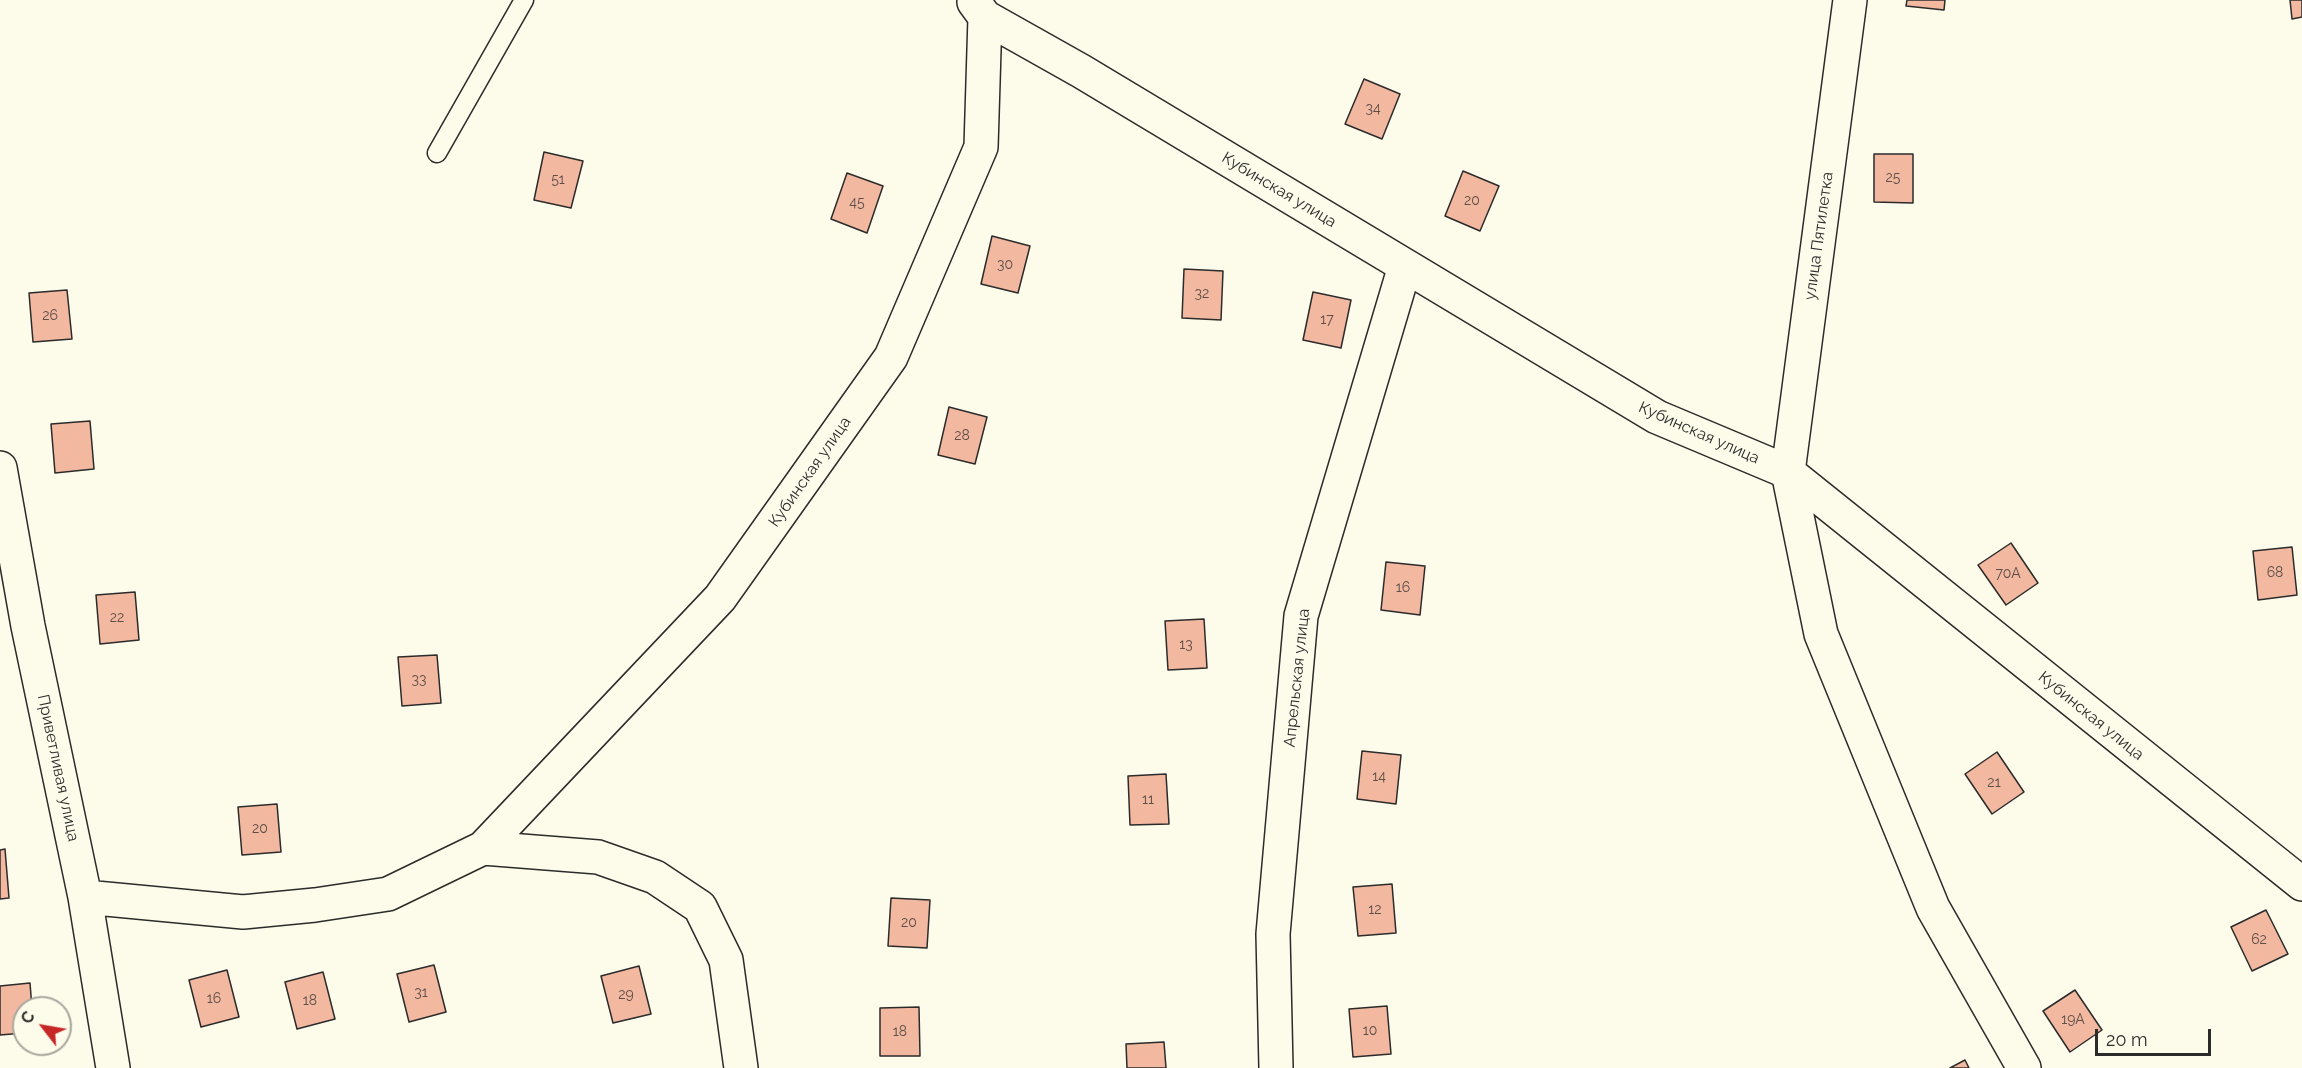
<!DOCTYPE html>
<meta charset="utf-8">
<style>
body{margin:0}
#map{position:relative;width:2302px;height:1068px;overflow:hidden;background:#fdfbea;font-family:Raleway,sans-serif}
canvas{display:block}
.north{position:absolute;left:12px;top:996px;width:60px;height:60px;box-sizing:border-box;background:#fdfbea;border:2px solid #a9a89e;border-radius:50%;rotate:301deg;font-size:16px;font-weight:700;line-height:24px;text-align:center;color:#2b2b2b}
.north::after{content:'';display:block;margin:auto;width:21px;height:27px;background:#c62828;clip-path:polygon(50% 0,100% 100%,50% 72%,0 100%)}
.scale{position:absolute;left:2095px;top:1029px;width:116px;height:27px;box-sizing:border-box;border:3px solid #2b2b2b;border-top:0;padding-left:8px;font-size:18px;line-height:21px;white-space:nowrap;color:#2b2b2b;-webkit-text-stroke:4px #fdfbea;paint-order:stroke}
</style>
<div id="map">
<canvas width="2302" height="1068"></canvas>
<div class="north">С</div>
<div class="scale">20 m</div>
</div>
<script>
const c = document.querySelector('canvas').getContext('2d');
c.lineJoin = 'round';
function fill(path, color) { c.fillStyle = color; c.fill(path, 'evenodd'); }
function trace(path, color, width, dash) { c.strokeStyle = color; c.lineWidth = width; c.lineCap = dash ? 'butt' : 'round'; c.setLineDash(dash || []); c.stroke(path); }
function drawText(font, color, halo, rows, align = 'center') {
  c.font = font + ' Raleway,sans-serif'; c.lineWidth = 4.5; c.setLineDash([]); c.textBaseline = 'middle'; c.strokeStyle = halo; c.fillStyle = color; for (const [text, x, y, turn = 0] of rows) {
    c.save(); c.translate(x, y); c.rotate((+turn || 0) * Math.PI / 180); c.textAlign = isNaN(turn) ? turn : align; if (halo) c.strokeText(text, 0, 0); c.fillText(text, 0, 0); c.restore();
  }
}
const building = new Path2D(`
 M1907,0H1945L1944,10L1906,6Z
 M2290,0H2302V17L2292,19Z
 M1364,79L1400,94L1382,139L1345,124Z
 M544,152L583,161L571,208L534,200Z
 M1874,154H1913V203L1874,202Z
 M1463,171L1499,186L1480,231L1445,216Z
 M847,173L883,186L867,233L831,219Z
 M992,236L1030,246L1018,293L981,284Z
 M1184,269L1223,271L1221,320L1182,318Z
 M67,290L72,339L33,342L29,293Z
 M1313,292L1351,300L1341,348L1303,340Z
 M949,407L987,417L975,464L938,455Z
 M90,421L94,469L55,473L51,424Z
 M2011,543L2038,583L2006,605L1978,565Z
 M2292,547L2297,595L2258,600L2253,551Z
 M1386,562L1425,566L1420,615L1381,610Z
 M135,592L139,640L100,644L96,595Z
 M1204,619L1207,668L1168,670L1165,621Z
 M437,655L441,703L402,706L398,657Z
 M1362,751L1401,755L1396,804L1357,799Z
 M1997,752L2024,792L1992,814L1965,774Z
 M1166,774L1169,824L1130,825L1128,776Z
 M277,804L281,852L242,855L238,807Z
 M5,849L9,898L0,899V850Z
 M1392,884L1396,933L1358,936L1353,887Z
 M891,898L930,900L927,948L888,946Z
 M2266,910L2288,954L2252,971L2231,927Z
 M434,965L446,1012L409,1022L397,974Z
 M639,966L651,1014L613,1023L601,976Z
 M227,970L239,1017L201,1027L189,980Z
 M323,972L335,1019L297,1029L285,982Z
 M30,983L32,1008H24V1033L0,1035V986Z
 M2075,990L2102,1030L2070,1052L2043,1011Z
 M1387,1006L1391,1054L1353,1057L1349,1009Z
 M919,1007L920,1056H880V1008Z
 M1164,1042L1166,1068H1127L1126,1044Z
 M1965,1060L1969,1068H1950Z`);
const lane = new Path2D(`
 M437,153L524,0`);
const street = new Path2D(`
 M1850,0L1788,472L1821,634L1933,908L2024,1068
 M985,17L1081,71L1657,417L1788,472L2302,884
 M0,468L28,626L85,897L113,1068
 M483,848L720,598L891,357L981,147L985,17L974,2
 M85,897L243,912L315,905L388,894L483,848L598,857L655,877L700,907L726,960L741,1068
 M1276,1068L1273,934L1301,616L1405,266`);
const numberNames = [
 ["34",1373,109],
 ["25",1893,178],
 ["51",558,180],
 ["20",1472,201],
 ["45",857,203],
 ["30",1005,265],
 ["32",1202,294],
 ["26",50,316],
 ["17",1327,320],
 ["28",962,436],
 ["68",2275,573],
 ["70А",2008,574],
 ["16",1403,588],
 ["22",117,618],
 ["13",1186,645],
 ["33",419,680],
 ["14",1379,777],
 ["21",1994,783],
 ["11",1148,800],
 ["20",260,829],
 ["12",1375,910],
 ["20",909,923],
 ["62",2259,940],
 ["31",421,993],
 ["29",626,995],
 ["16",214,999],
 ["18",310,1001],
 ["19А",2073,1020],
 ["10",1370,1031],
 ["18",900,1032]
];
const streetNames = [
 ["Кубинская улица",1279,190,31],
 ["улица Пятилетка",1819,236,-82],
 ["Кубинская улица",1699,433,24],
 ["Кубинская улица",810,472,-55],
 ["Апрельская улица",1297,678,-84],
 ["Кубинская улица",2091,716,39],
 ["Приветливая улица",58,768,78]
];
fill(building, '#f2b8a0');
trace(building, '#2b2b2b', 1.5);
trace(lane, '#2b2b2b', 21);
trace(street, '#2b2b2b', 36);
trace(lane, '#fdfbea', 18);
trace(street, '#fdfbea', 33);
drawText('14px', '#5d4e48', null, numberNames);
drawText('16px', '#2b2b2b', '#fdfbea', streetNames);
</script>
